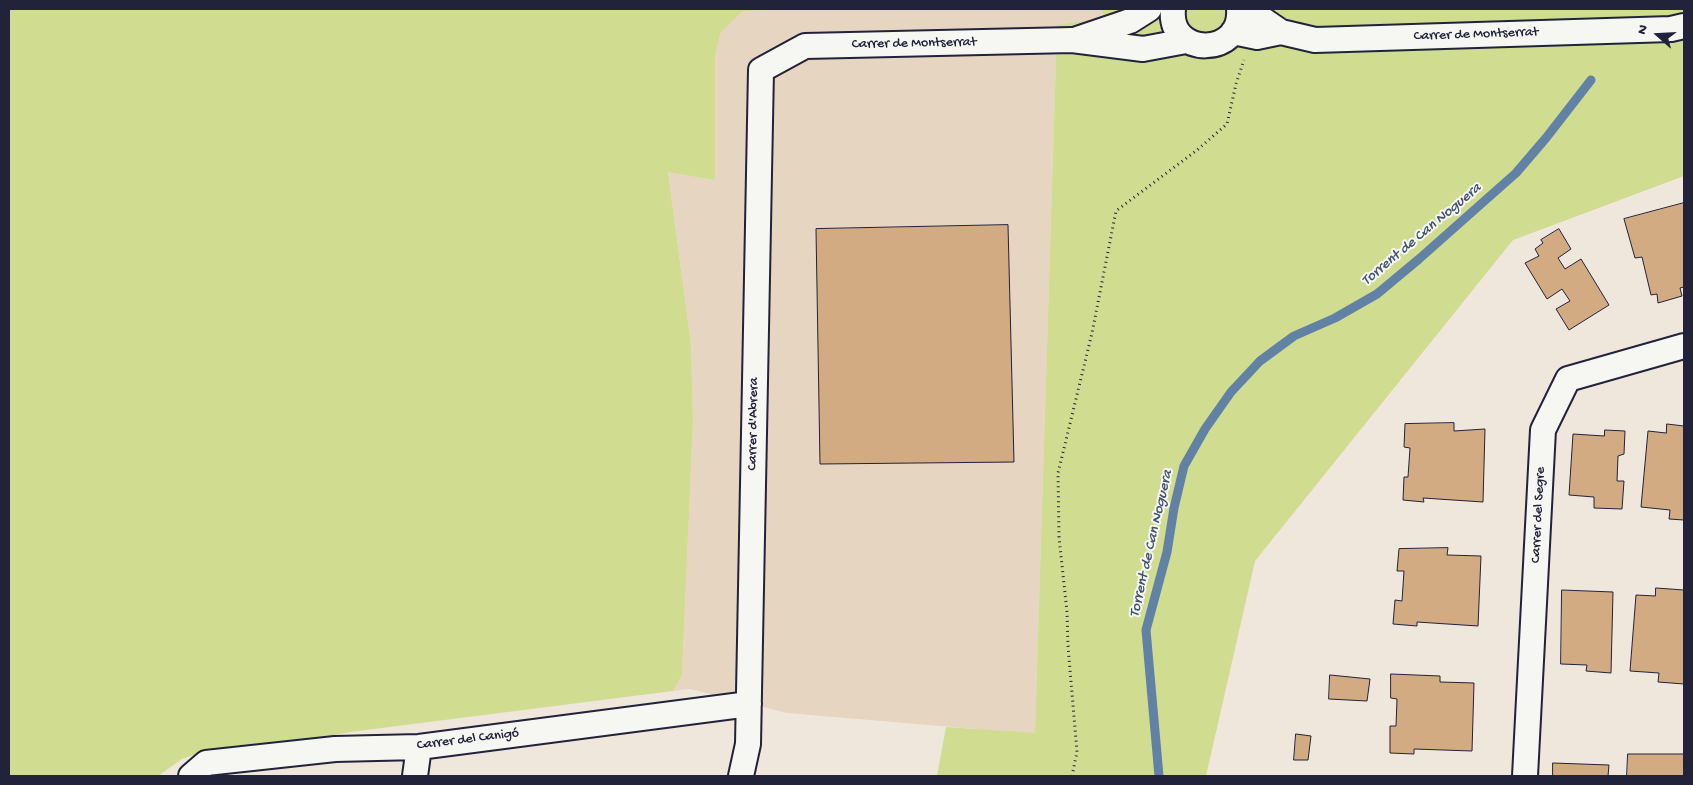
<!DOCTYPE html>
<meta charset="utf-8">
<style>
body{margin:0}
#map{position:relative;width:1693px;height:785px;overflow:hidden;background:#efe7dc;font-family:"Gochi Hand",sans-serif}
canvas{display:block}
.frame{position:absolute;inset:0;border:10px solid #22223b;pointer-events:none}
.north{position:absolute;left:1633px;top:10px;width:50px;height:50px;-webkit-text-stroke:4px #f6f6f2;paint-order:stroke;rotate:289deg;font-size:14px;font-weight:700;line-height:20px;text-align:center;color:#22223b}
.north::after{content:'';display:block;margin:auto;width:18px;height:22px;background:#22223b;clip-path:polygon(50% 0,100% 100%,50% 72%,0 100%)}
</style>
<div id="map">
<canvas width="1693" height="785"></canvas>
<div class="frame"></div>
<div class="north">N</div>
</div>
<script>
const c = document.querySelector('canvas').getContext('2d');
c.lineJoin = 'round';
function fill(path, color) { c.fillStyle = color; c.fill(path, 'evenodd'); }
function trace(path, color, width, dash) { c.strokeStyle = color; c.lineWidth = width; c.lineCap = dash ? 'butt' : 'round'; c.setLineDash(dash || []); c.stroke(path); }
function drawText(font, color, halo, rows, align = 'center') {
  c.font = font + ' "Gochi Hand",sans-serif'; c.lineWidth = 4; c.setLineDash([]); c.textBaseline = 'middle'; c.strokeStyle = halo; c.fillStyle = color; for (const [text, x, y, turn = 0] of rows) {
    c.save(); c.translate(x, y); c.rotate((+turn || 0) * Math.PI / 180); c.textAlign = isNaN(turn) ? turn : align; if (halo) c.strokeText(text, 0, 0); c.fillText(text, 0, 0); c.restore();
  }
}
const built = new Path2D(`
 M797,9H1101L1106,18L1057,26L1035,734L787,713L690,689L673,691L682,675L693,421L691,344L668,171L715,180V56L721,32L743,11Z`);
const green = new Path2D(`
 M9,9H797L743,11L721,32L715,56V180L668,172L691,344L693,421L682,675L673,691L350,732L286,744L208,750L182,759L158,776H9Z
 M1101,9H1684V176L1513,240L1255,561L1206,776H937L946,727L1035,733L1057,25L1105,18Z`);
const stream = new Path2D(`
 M1159,776L1146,630L1167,552L1174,508L1184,466L1205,429L1231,392L1260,361L1294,336L1335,318L1377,294L1419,259L1516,173L1546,138L1591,80`);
const building = new Path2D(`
 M1684,203V287L1680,288L1682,296L1658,303L1657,294L1651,295L1642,257L1635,258L1624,219Z
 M1008,225L1014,462L820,464L816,229Z
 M1559,229L1571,249L1558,258L1565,269L1581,259L1609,305L1569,330L1556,309L1570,301L1562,289L1547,299L1525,263L1539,256L1535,249L1543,243L1541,240Z
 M1454,423V431L1485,429L1483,502L1423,498L1424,502L1403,500L1404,477H1408L1410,448L1404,447L1405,424Z
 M1667,424L1684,426V520L1669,519L1670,510L1641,507L1648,431L1666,433Z
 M1605,430L1625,431L1624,454L1618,456L1617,481H1624L1622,509L1594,508V497L1569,495L1573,434L1604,436Z
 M1448,548L1447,555L1481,556L1478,626L1417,622V626L1393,624L1395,600L1402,601L1404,571H1397L1399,549Z
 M1656,588L1684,590V684L1658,682L1659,673L1630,671L1636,595L1655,596Z
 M1562,590L1613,592L1611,673L1586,671L1587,665L1561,664Z
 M1391,674L1440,676V682L1474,683L1472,751L1414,749V754L1390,753V726H1396L1397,699L1391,698Z
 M1330,675L1370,679L1367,701L1329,699Z
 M1296,734L1311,736L1308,760H1294Z
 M1628,754H1684V776H1627Z
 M1553,763L1609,765L1608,776H1553Z`);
const path = new Path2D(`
 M1072,776L1077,752L1068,646L1067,612L1059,537L1058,473L1092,333L1116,211L1196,151L1227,124L1236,84L1244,60`);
const street = new Path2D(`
 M1173,9C1168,58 1243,57 1239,9
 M1240,11L1262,19L1281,32L1315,40L1671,29L1684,26
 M1233,32L1257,37L1281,32
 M1077,39L1130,21L1149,9
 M191,776L206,763L335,749L419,747L749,704
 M415,776L419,747
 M741,776L748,744L761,70L805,46L1072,40L1143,49L1186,41
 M1525,776L1543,430L1568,379L1684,346`);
const streetNames = [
 ["Carrer de Montserrat",1476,35,-2],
 ["Carrer de Montserrat",914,44,-1],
 ["Carrer d'Abrera",754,424,-89],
 ["Carrer del Segre",1539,515,-87],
 ["Carrer del Canigó",468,740,-7]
];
const waterNames = [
 ["Torrent de Can Noguera",1422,235,-40],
 ["Torrent de Can Noguera",1152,544,-77]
];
fill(built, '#e6d5c1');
fill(green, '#d0dc8f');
trace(stream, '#6282a5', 9);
fill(building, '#d2ab83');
trace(building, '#22223b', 1);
trace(street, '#22223b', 28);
trace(path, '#22223b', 3, [1, 4]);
trace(street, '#f6f6f2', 24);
drawText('14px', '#22223b', '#f6f6f2', streetNames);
drawText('italic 15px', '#425270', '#f6f6f2', waterNames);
</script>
